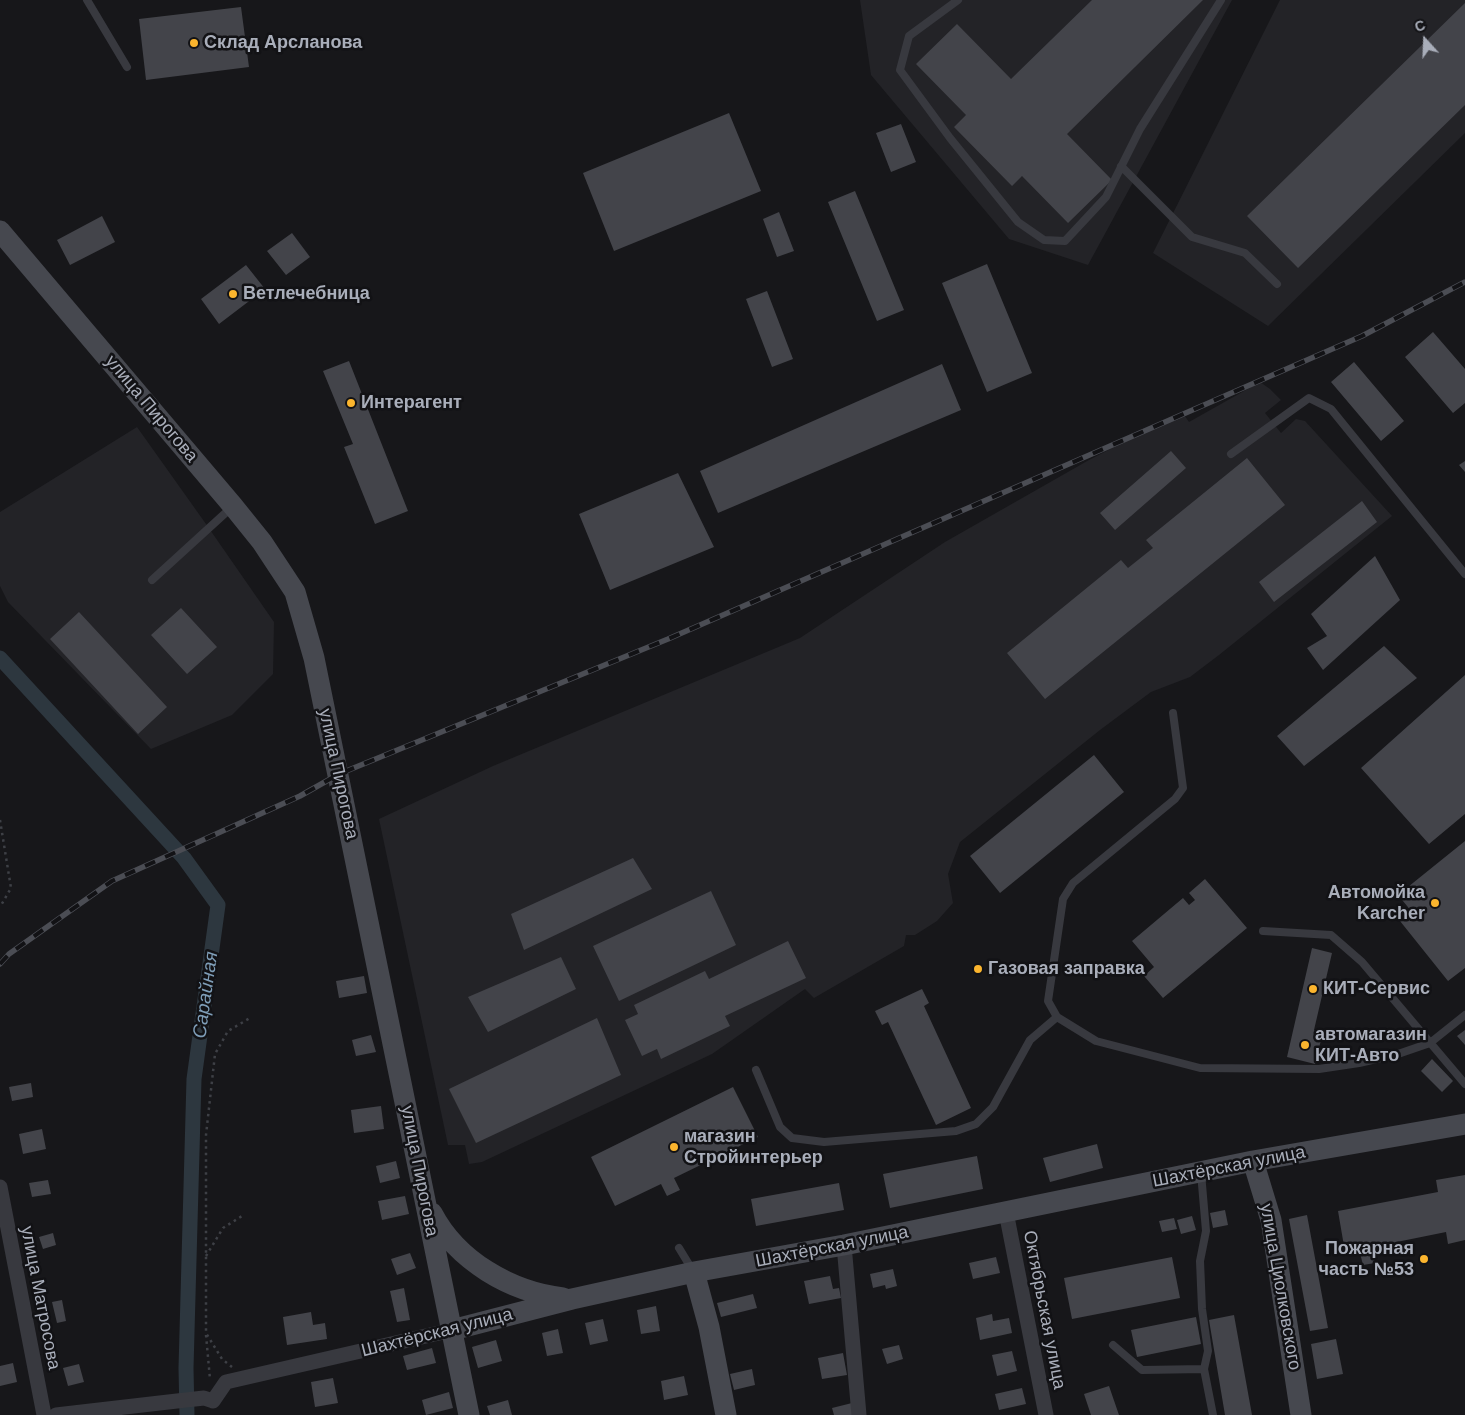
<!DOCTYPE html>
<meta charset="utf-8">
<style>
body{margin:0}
#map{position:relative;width:1465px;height:1415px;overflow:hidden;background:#17171a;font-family:Helvetica,sans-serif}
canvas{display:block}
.north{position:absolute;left:1400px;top:15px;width:50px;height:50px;-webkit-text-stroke:4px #121215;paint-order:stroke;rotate:340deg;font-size:14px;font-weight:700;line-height:20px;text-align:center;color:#a9aeba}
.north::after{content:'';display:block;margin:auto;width:18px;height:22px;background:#a9aeba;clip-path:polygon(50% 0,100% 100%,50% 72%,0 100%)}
</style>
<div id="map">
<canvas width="1465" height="1415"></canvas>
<div class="north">С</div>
</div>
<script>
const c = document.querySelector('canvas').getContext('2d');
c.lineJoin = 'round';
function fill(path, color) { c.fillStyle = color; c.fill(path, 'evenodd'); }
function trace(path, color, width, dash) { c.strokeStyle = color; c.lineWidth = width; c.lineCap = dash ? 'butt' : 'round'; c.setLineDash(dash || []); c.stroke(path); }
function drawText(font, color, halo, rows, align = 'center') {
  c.font = font + ' Helvetica,sans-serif'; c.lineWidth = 5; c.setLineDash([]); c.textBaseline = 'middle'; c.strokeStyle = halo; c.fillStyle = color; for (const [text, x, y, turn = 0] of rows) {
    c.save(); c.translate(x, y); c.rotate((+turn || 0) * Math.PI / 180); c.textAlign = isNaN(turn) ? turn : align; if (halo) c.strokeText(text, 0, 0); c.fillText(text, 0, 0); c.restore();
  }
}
const built = new Path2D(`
 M860,0H1232L1088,265L1009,239L871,75Z
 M1280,0H1465V133L1268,326L1153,253Z
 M1260,382L1270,389L1281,400L1265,413L1281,433L1296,419L1305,421L1392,516L1219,655L1190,677L1151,692L1100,730L960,842L948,874L953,903L937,921L915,935H906L904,946L814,998L805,989L712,1054L482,1162L469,1164L465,1145H448L379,819L493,766L800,638L945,542L1089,460L1182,412L1189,422Z
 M137,427L206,524L274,622L273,674L232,715L151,749L8,602L0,586V512Z`);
const canal = new Path2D(`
 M0,658L184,858L218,905L194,1079L186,1368L187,1415`);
const building = new Path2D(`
 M1092,0H1203L1067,134L1112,180L1068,223L1022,176L1012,186L954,127L966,115L916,64L957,24L1011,79Z
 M1465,3V105L1298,268L1247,216Z
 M241,7L249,67L146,80L139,19Z
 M729,113L761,191L614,251L583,173Z
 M901,124L916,162L891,172L876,133Z
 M855,191L904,310L877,321L828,202Z
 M779,212L794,251L777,257L763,219Z
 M102,216L115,242L70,265L57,240Z
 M292,233L310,257L286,275L267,251Z
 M987,264L1032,373L987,392L942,283Z
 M246,265L265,289L219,324L201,299Z
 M767,291L793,359L772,367L746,299Z
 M1433,332L1465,369V403L1453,413L1405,357Z
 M349,361L408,511L375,524L344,447L353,444L323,371Z
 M1354,362L1404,421L1381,441L1331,382Z
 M942,364L961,410L718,513L700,471Z
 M1171,451L1186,468L1115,530L1100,513Z
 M1247,458L1285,505L1045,699L1007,653L1121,560L1128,568L1153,548L1146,540Z
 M1465,461V472L1459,465Z
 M678,473L714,547L610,590L579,514Z
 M1362,501L1377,522L1274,602L1259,582Z
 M1375,556L1400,600L1323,670L1307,648L1327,636L1311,614Z
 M181,608L217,647L187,674L151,635Z
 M79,612L167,707L138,734L50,639Z
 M1384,646L1417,678L1304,766L1277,736Z
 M1465,675V814L1429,844L1361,768Z
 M1094,755L1124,792L1000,893L970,856Z
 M1465,841V968L1448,981L1400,921L1412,912L1398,895Z
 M633,858L652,889L524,950L511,914Z
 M1205,879L1247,928L1163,998L1144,976L1154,967L1132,941L1183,898L1189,905L1195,900L1189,893Z
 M711,891L736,945L619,1001L593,946Z
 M788,941L806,978L725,1016L730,1026L661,1059L657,1049L642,1056L625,1020L638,1014L634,1005L705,971L709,979Z
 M1312,948L1332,953L1314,1030L1323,1032L1315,1064L1287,1057Z
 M561,957L576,989L488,1032L468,997Z
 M364,976L367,993L339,998L336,981Z
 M922,989L929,1003L924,1006L971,1108L936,1125L888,1022L882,1025L875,1011Z
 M597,1018L621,1075L476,1143L449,1089Z
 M1465,1030V1045L1457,1036Z
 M371,1035L376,1052L356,1056L352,1040Z
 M1432,1059L1453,1081L1442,1092L1421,1071Z
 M31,1083L33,1097L12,1101L9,1087Z
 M733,1087L758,1137L674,1178L680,1190L667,1196L661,1184L615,1206L591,1157Z
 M381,1106L384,1129L354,1133L351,1110Z
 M42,1129L46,1149L23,1154L19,1134Z
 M1097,1144L1103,1168L1050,1182L1043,1158Z
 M977,1156L983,1189L890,1208L883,1174Z
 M396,1161L400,1178L380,1183L376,1166Z
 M1465,1175V1240L1448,1244L1446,1232L1372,1247L1375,1263L1363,1265L1359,1249L1345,1252L1338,1211L1438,1192L1436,1180Z
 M48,1180L51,1194L32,1197L29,1183Z
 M839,1183L844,1210L756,1226L751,1199Z
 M405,1196L409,1214L382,1220L378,1201Z
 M1225,1210L1228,1225L1213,1228L1210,1213Z
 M1307,1215L1328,1328L1310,1331L1289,1219Z
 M1192,1216L1196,1230L1181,1234L1177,1220Z
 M1174,1218L1177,1229L1162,1232L1159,1221Z
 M53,1233L56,1245L43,1249L39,1237Z
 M410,1253L416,1268L397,1275L391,1259Z
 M996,1257L1000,1273L973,1279L969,1263Z
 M1172,1257L1180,1298L1072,1319L1064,1278Z
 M893,1269L897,1286L886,1289L885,1285L873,1288L870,1274Z
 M830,1276L833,1289L839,1288L841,1298L809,1304L804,1281Z
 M404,1288L410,1320L397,1322L390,1291Z
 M753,1294L757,1308L721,1317L717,1303Z
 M62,1300L66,1321L57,1323L52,1302Z
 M656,1306L660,1331L641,1334L637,1310Z
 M311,1312L313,1325L325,1323L327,1339L287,1345L283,1317Z
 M992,1314L993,1321L1009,1318L1012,1333L980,1340L976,1318Z
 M1234,1315L1252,1415H1225L1209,1320Z
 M1196,1317L1201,1344L1137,1357L1131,1330Z
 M603,1319L608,1341L590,1345L585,1323Z
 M558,1329L563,1353L547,1356L542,1333Z
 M1336,1339L1343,1374L1317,1379L1311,1344Z
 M496,1340L502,1361L478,1368L472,1347Z
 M899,1345L903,1359L887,1364L882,1349Z
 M432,1348L436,1363L407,1370L403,1356Z
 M1012,1351L1017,1371L997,1376L992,1355Z
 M843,1353L847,1375L822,1379L818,1358Z
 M13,1363L17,1382L0,1386V1366Z
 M79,1364L84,1382L68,1386L63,1368Z
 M752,1369L755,1385L734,1390L730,1374Z
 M684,1376L688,1395L664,1400L661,1381Z
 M333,1378L338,1403L315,1407L311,1382Z
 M1109,1386L1119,1415H1091L1084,1394Z
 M1022,1388L1026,1404L999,1410L995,1394Z
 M449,1392L453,1408L426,1415L422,1400Z
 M508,1400L512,1415H490L487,1406Z
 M852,1403L855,1415H834L832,1408Z`);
const path = new Path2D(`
 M0,820L11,888L0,907
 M206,1256L223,1228L242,1216
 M206,1335L210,1379
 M232,1367L222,1359L206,1333V1135L215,1054L228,1031L250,1018`);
const lane = new Path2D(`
 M87,0L127,67
 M958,0L909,36L900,70L950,138L1018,222L1044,240L1065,241L1106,197L1140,129L1221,0
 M1121,166L1192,237L1245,253L1277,284
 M1231,454L1309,398L1331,409L1465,574
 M152,580L232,507
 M1173,713L1183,788L1175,799L1073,883L1063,899L1048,1001L1057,1017L1096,1041L1200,1068L1319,1069L1359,1063L1398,1054L1430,1043L1465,1015
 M1263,931L1331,935L1362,962L1465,1084
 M756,1070L780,1127L792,1138L824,1142L956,1131L976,1124L993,1107L1030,1040L1057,1017
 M1201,1173L1206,1231L1200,1261L1202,1309L1208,1351L1204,1369L1213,1415
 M679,1248L693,1271
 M1113,1345L1142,1370L1204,1369`);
const street = new Path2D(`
 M0,1187L44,1415
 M1006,1212L1046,1415
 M844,1245L859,1415
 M213,1401L226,1382L452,1330
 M56,1415L177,1401L204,1398L213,1401`);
const secondary = new Path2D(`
 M0,231L233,506L262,542L295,592L314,658L469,1415
 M1253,1161L1271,1220L1301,1415
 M432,1213C457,1261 511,1292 563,1298
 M694,1272L709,1327L726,1415
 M452,1330L572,1299L694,1272L844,1245L1253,1161L1465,1124`);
const rail = new Path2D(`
 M0,964L9,954L112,881L300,796L339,774L668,639L1362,336L1465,282`);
const markers = [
 [194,43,5,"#fbb52e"],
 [233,294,5,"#fbb52e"],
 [351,403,5,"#fbb52e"],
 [1435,903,5,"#fbb52e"],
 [978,969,5,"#fbb52e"],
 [1313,989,5,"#fbb52e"],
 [1305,1045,5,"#fbb52e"],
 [674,1147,5,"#fbb52e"],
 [1424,1259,5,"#fbb52e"]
];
const poiNames = [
 ["Склад Арсланова",204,43],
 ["Ветлечебница",243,294],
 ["Интерагент",361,403],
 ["Автомойка",1425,893,"right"],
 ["Karcher",1425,914,"right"],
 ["Газовая заправка",988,969],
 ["КИТ-Сервис",1323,989],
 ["автомагазин",1315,1035],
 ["КИТ-Авто",1315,1056],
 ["магазин",684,1137],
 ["Стройинтерьер",684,1158],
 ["Пожарная",1414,1249,"right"],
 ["часть №53",1414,1270,"right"]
];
const streetNames = [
 ["улица Пирогова",151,409,50],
 ["улица Пирогова",338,774,78],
 ["Шахтёрская улица",1229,1167,-11],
 ["улица Пирогова",419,1171,79],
 ["Шахтёрская улица",832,1247,-11],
 ["улица Циолковского",1280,1287,80],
 ["улица Матросова",40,1298,79],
 ["Октябрьская улица",1044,1310,79],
 ["Шахтёрская улица",437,1333,-14]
];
const waterNames = [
 ["Сарайная",206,995,-82]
];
fill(built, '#232327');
trace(canal, '#2d373f', 15);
fill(building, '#43444a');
trace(path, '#3e4046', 2.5, [2.5, 4]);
trace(lane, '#38393f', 8);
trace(street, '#38393f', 15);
trace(secondary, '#46484f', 21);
trace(rail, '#4b4d54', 5.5);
trace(rail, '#121215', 4, [11]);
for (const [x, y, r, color] of markers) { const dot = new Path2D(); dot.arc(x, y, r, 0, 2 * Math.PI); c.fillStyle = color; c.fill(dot); trace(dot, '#121215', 2); }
drawText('bold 18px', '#a9aeba', '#121215', poiNames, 'left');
drawText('18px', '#a9aeba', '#121215', streetNames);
drawText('italic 19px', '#7e9db7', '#121215', waterNames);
</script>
